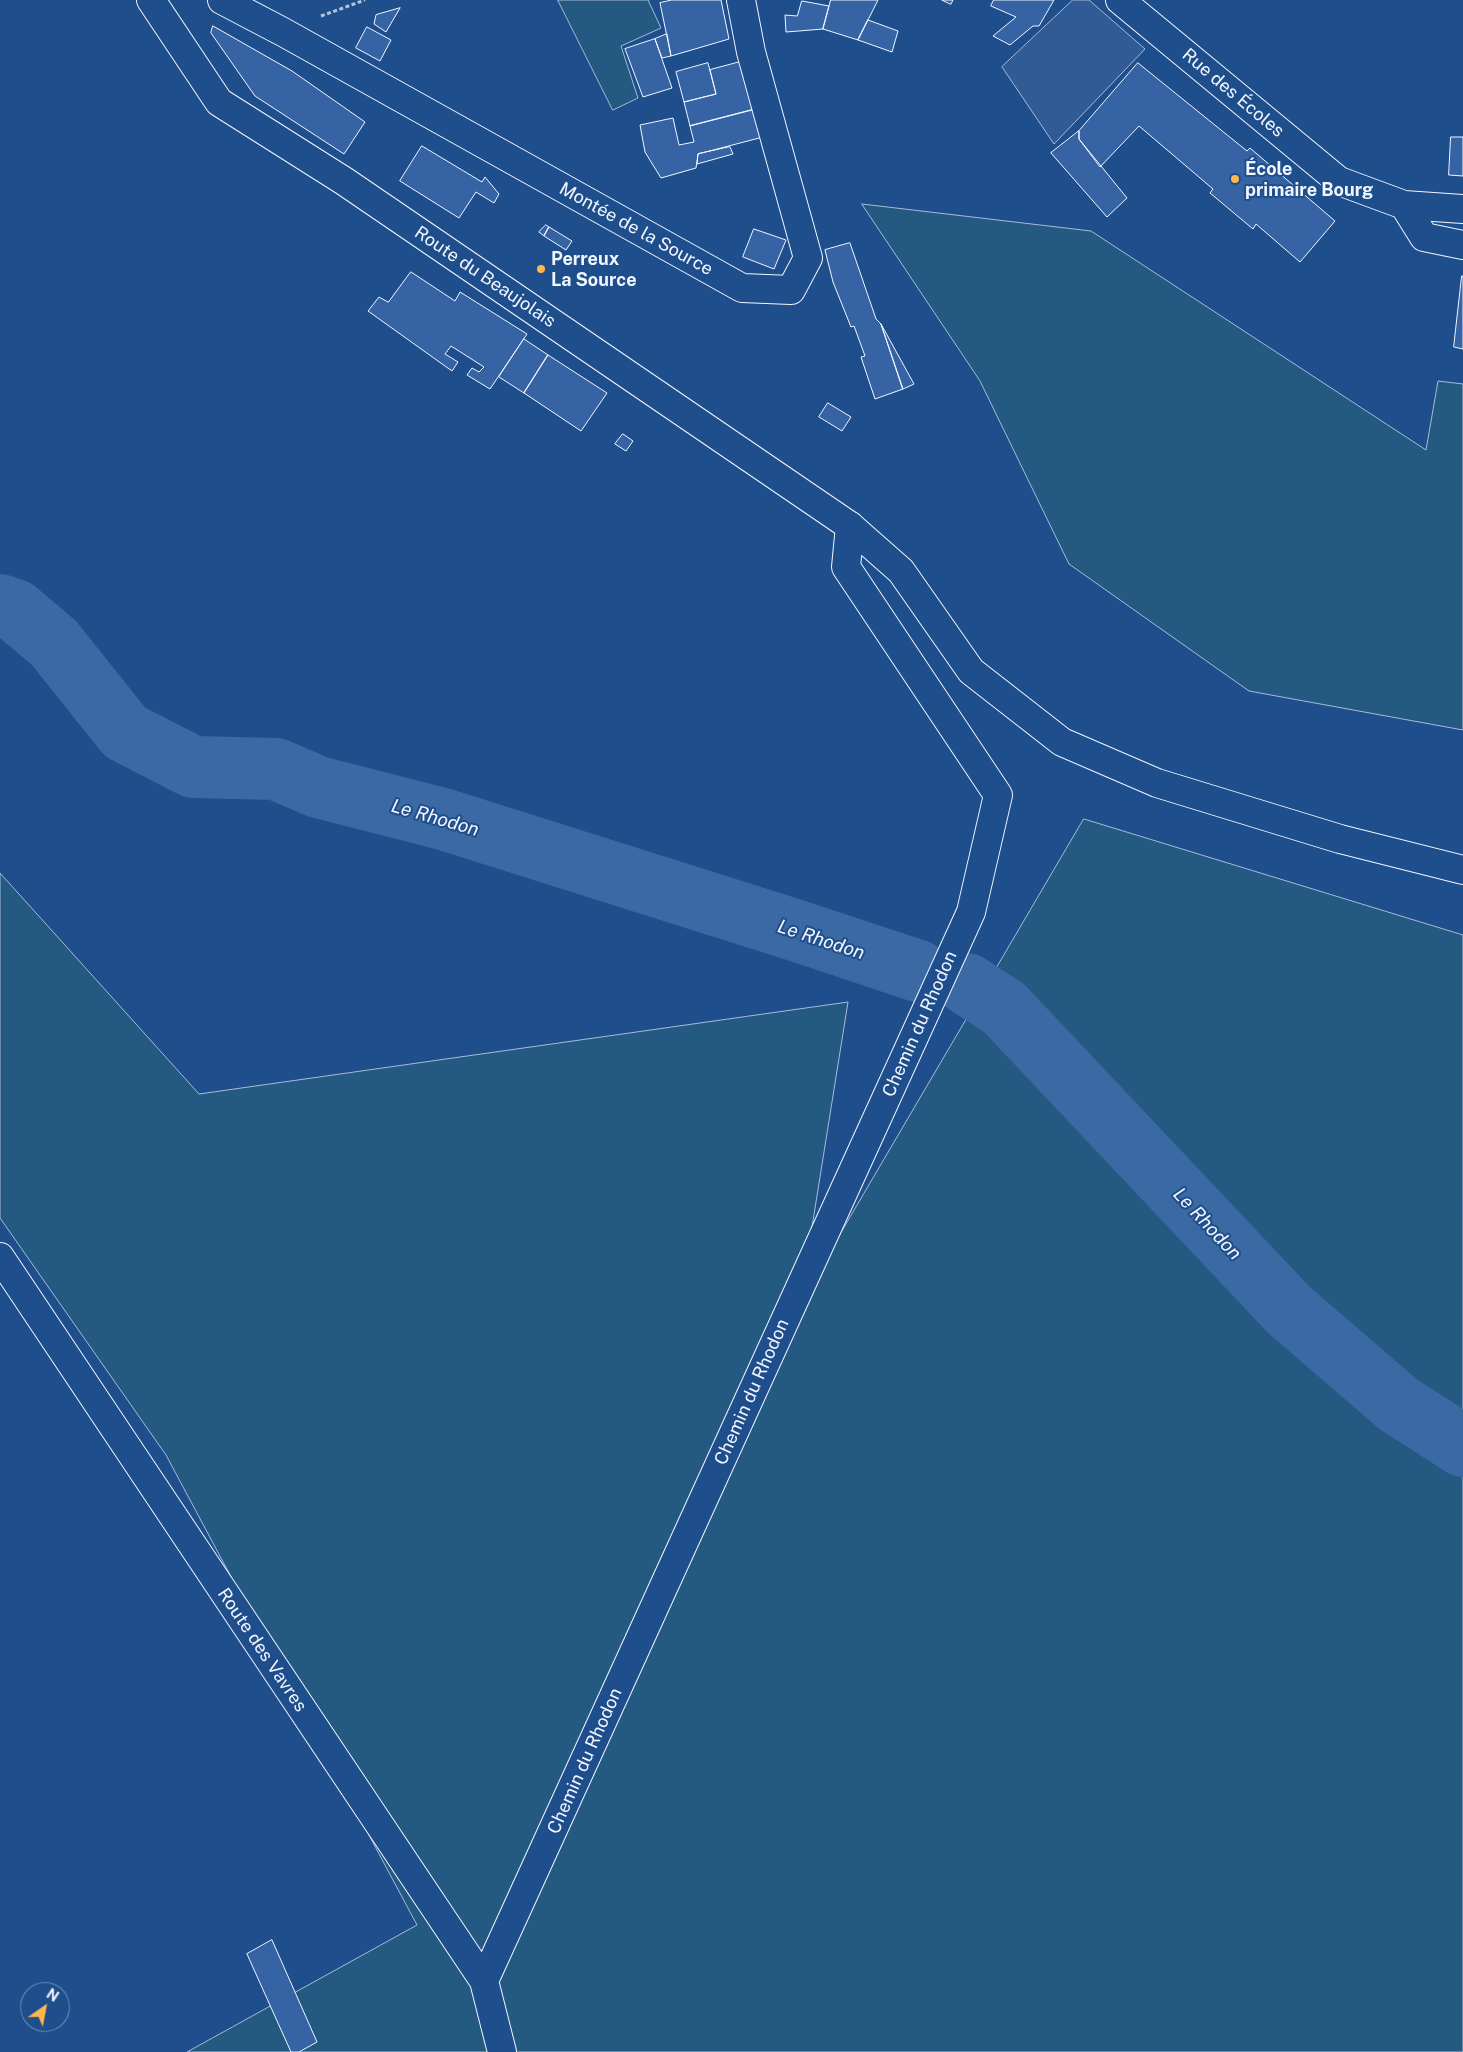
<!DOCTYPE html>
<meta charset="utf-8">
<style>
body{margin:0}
#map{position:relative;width:1463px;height:2052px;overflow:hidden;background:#1f4e8c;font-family:"Public Sans",sans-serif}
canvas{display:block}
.north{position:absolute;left:20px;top:1982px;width:50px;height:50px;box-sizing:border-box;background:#1f4e8c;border:1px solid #7391ba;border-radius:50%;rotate:33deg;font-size:14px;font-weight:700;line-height:20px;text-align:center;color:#f2f6ff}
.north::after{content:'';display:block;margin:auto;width:18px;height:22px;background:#ffb74d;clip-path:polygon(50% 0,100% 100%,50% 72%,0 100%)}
</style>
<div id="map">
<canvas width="1463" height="2052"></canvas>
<div class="north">N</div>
</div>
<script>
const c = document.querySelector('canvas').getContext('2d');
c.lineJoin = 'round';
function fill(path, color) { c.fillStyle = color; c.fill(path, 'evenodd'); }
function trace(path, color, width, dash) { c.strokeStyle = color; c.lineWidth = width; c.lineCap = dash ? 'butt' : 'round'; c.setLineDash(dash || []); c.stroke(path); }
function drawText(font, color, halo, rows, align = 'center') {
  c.font = font + ' "Public Sans",sans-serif'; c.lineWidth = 4; c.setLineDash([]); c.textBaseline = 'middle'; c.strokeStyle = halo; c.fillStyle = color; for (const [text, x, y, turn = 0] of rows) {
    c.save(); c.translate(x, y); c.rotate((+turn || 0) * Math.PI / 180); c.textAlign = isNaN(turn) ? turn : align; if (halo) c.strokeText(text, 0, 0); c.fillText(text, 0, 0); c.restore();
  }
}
const green = new Path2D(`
 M558,0H648L661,28L621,46L638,98L613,110Z
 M862,204L1091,231L1426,450L1438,381L1463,384V730L1249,691L1069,564L980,381Z
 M1084,819L1463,935V2052H187L417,1925L166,1455L0,1218V873L199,1094L848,1002L800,1302Z`);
const parking = new Path2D(`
 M1073,0H1089L1145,49L1054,144L1002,67Z`);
const river = new Path2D(`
 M0,605L15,610L54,643L125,732L193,767L276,769L318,787L443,819L801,932L918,971
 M967,984L1004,1008L1289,1310L1398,1404L1463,1446`);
const building = new Path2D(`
 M672,0H721L729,39L671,56L660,3Z
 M831,0H878L858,40L823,29Z
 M942,0H953L951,4Z
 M994,0H1054L1039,26H1033L1010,45L993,36L1016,17L991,6Z
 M802,1L829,6L823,29L786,32L785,15L797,16Z
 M400,8L386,32L374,24L376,15Z
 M868,20L898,31L892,52L858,40Z
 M213,26L292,71L365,122L344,154L255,96L211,33Z
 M367,27L391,40L380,61L356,48Z
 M667,34L671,56L662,58L655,39Z
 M655,39L672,88L643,97L625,49Z
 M744,61L756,109L690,126L684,102L716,94L710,70Z
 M708,63L716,94L684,102L676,72Z
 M1138,63L1247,151L1250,148L1335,221L1300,262L1256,224L1253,229L1210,193L1213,189L1139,126L1100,167L1079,139V131Z
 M756,109L763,137L698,154L696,168L661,178L645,152L640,125L673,118L679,145L694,142L690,126Z
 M1079,131V139L1127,198L1107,217L1051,153Z
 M1451,137H1463V176L1449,175Z
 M422,146L482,182L485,177L499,194L494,203L476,192L459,218L400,181Z
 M730,147L733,154L697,164L698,154Z
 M546,225L549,227L544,236L539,232Z
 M549,227L572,241L566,250L544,236Z
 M754,229L786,240L774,269L743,257Z
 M850,243L876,319L881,324L903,389L875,399L861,357L865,356L854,326L851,327L833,282L825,250Z
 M411,272L455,301L460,292L527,334L490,389L467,375L472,368L479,372L484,367L451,346L445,354L458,362L452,371L368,311L379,297L388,302Z
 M1462,276H1463V349L1454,347Z
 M881,324L914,384L912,385L903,389Z
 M524,339L548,355L524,393L499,377Z
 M548,355L607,393L581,431L524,393Z
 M828,403L851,417L842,431L819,417Z
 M623,434L633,441L626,451L615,444Z
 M272,1940L317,2042L299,2052H291L247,1954Z`);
const path = new Path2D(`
 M321,16L365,0`);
const street = new Path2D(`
 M222,0L283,32L742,288L791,290L808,258L751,52L741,0
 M1120,0L1339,181L1404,205L1463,209
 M1404,205L1424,237L1463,245
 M0,1257L484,1981L502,2052
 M484,1981L971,912L998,795L846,567L850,526`);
const secondary = new Path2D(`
 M151,0L219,102L344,181L850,526L901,571L971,671L1062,742L1157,783L1340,839L1463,870`);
const markers = [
 [1235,179,5,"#ffb74d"],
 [541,269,5,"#ffb74d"]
];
const streetNames = [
 ["Rue des Écoles",1233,93,40],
 ["Montée de la Source",636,229,29],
 ["Route du Beaujolais",485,277,34],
 ["Chemin du Rhodon",920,1024,-66],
 ["Chemin du Rhodon",752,1392,-66],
 ["Route des Vavres",262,1650,56],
 ["Chemin du Rhodon",585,1761,-66]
];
const poiNames = [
 ["École",1245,169],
 ["primaire Bourg",1245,190],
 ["Perreux",551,259],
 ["La Source",551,280]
];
const waterNames = [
 ["Le Rhodon",435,818,16],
 ["Le Rhodon",821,940,18],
 ["Le Rhodon",1207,1224,47]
];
fill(green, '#245a82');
trace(green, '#a8bbd7', 1);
fill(parking, '#305b95');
trace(parking, '#a8bbd7', 1);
trace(river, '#3b69a3', 62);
fill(building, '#3563a3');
trace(building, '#f2f6ff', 1);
trace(street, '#f2f6ff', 30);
trace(secondary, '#f2f6ff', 30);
trace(path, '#b3c4dc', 3, [4, 2.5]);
trace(street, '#1f4e8c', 28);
trace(secondary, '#1f4e8c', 28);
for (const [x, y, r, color] of markers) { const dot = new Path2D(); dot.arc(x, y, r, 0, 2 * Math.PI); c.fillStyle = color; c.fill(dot); trace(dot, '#1f4e8c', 2); }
drawText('18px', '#f2f6ff', '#1f4e8c', streetNames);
drawText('bold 18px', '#f2f6ff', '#1f4e8c', poiNames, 'left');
drawText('italic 19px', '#f2f6ff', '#1f4e8c', waterNames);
</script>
